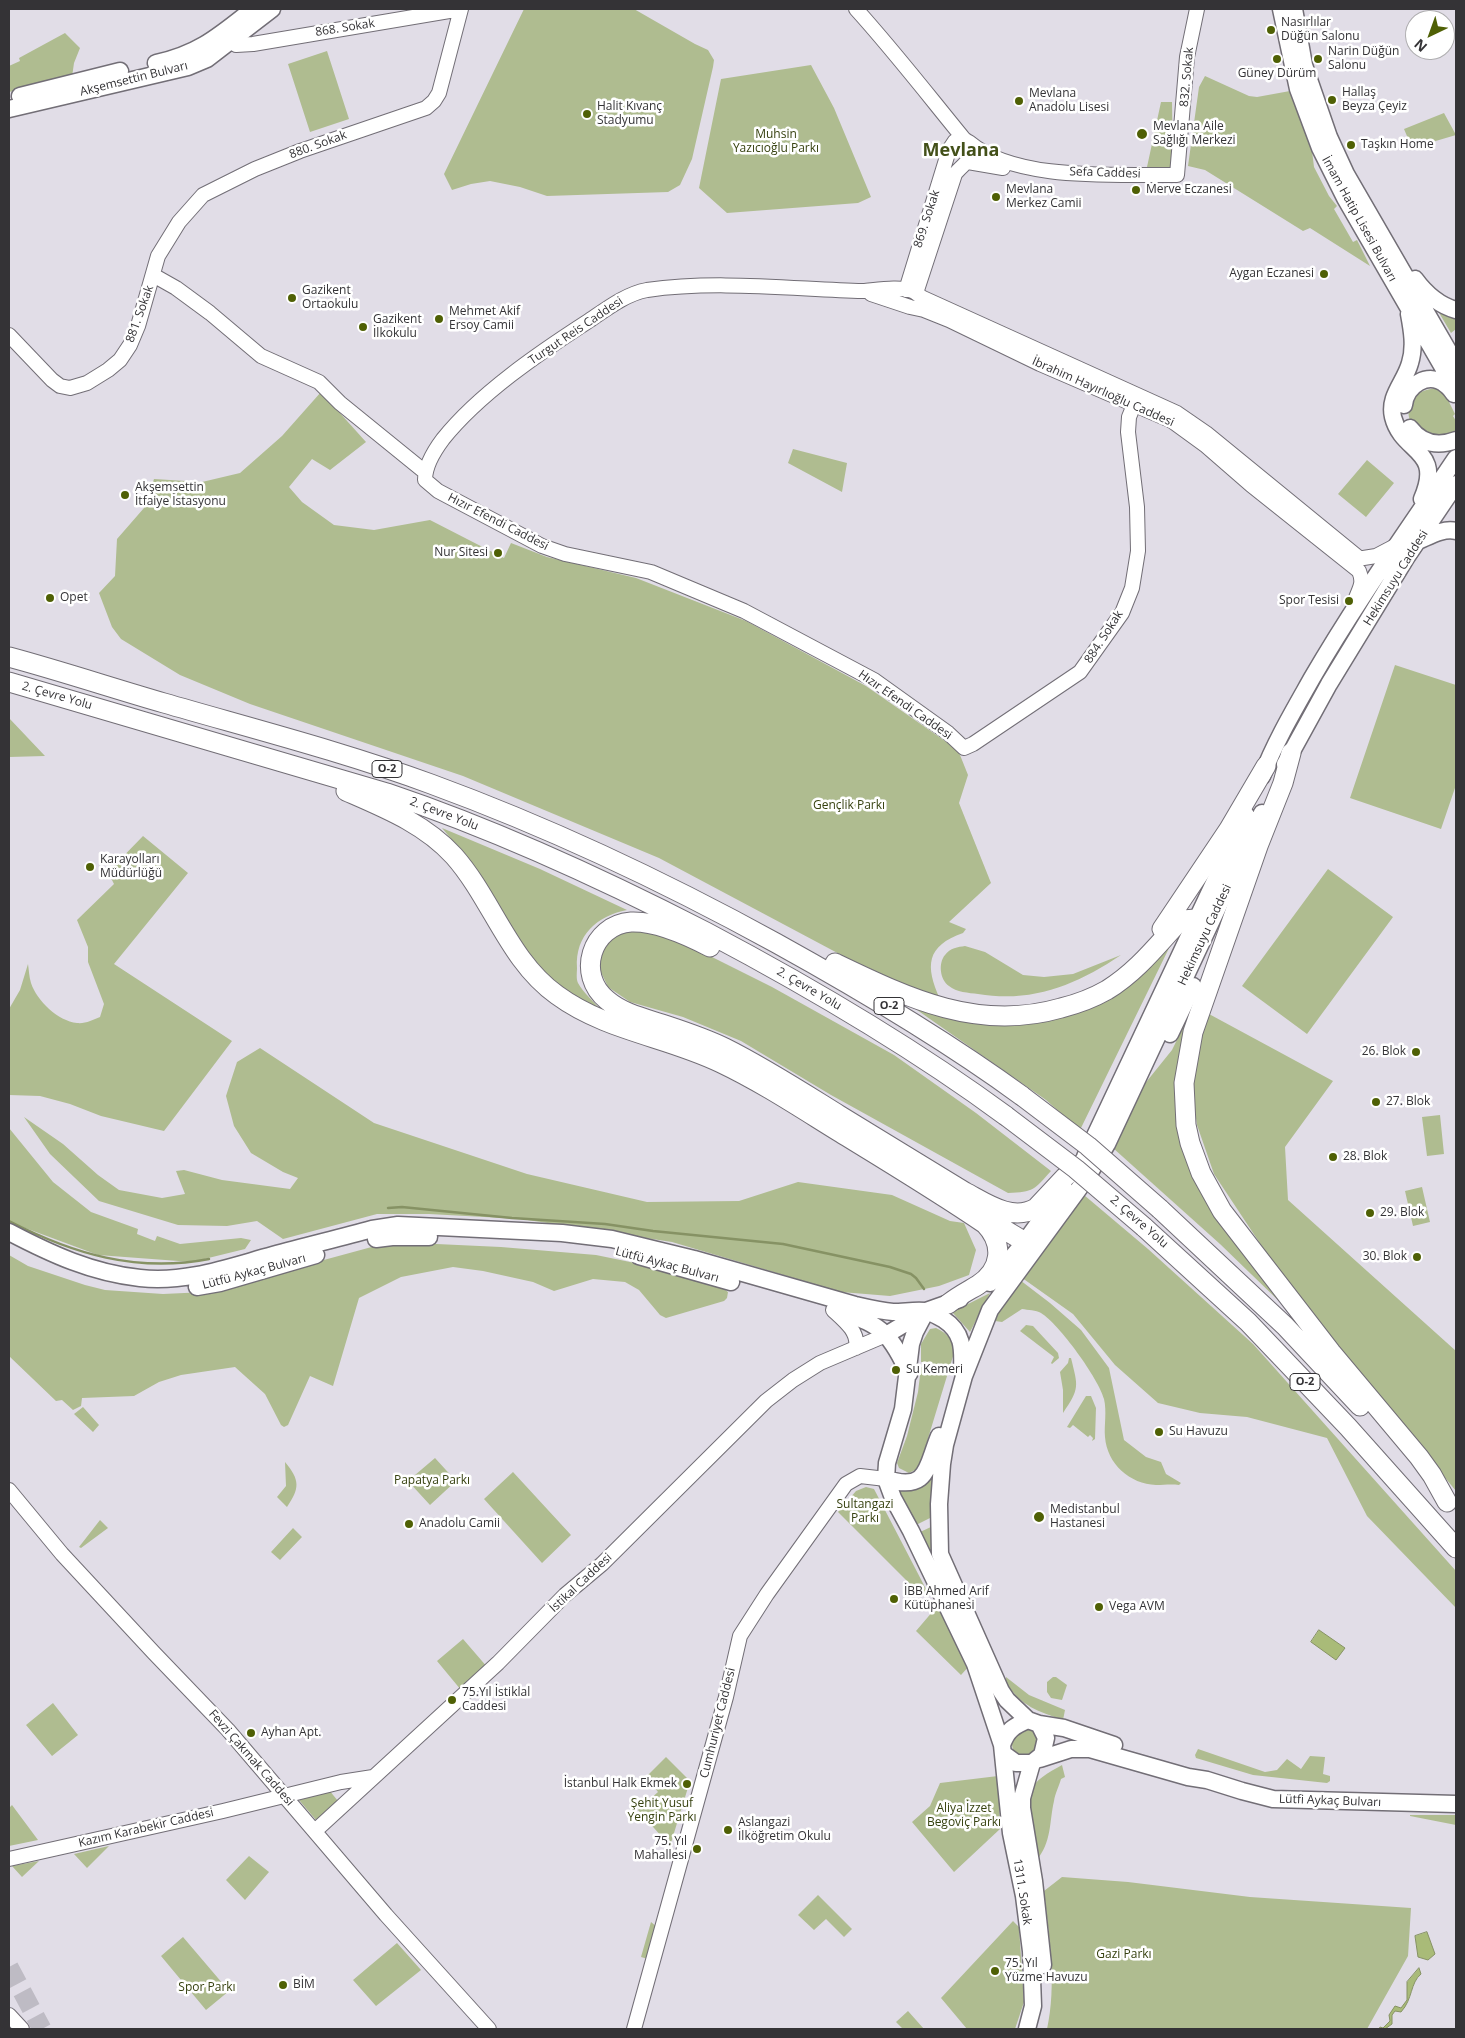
<!DOCTYPE html>
<meta charset="utf-8">
<style>
body{margin:0}
#map{position:relative;width:1465px;height:2038px;overflow:hidden;background:#e1dde7;font-family:"Open Sans",sans-serif}
canvas{display:block}
.frame{position:absolute;inset:0;border:10px solid #343336;pointer-events:none}
.north{position:absolute;left:1405px;top:10px;width:50px;height:50px;box-sizing:border-box;background:#fff;border:1px solid #aeadaf;border-radius:50%;rotate:222deg;font-size:14px;font-weight:700;line-height:20px;text-align:center;color:#343336}
.north::after{content:'';display:block;margin:auto;width:18px;height:22px;background:#4f6005;clip-path:polygon(50% 0,100% 100%,50% 72%,0 100%)}
</style>
<div id="map">
<canvas width="1465" height="2038"></canvas>
<div class="frame"></div>
<div class="north">N</div>
</div>
<script>
const c = document.querySelector('canvas').getContext('2d');
c.lineJoin = 'round';
function fill(path, color) { c.fillStyle = color; c.fill(path, 'evenodd'); }
function trace(path, color, width, dash) { c.strokeStyle = color; c.lineWidth = width; c.lineCap = dash ? 'butt' : 'round'; c.setLineDash(dash || []); c.stroke(path); }
function drawText(font, color, halo, rows, align = 'center') {
  c.font = font + ' "Open Sans",sans-serif'; c.lineWidth = 5; c.setLineDash([]); c.textBaseline = 'middle'; c.strokeStyle = halo; c.fillStyle = color; for (const [text, x, y, turn = 0] of rows) {
    c.save(); c.translate(x, y); c.rotate((+turn || 0) * Math.PI / 180); c.textAlign = isNaN(turn) ? turn : align; if (halo) c.strokeText(text, 0, 0); c.fillText(text, 0, 0); c.restore();
  }
}
const green = new Path2D(`
 M524,9H634L695,44L708,50L714,60L713,67L692,159L680,185L668,192L547,196L520,187L490,181L471,184L452,190L444,174Z
 M65,33L80,48L74,63L72,77L9,92V66L20,61L19,58Z
 M327,51L349,119L310,132L288,64Z
 M811,65L834,108L871,197L858,203L727,213L699,188L721,79Z
 M1205,76L1249,96L1257,97L1290,91L1311,143L1314,167L1329,196L1337,206L1334,209L1353,242L1357,240L1370,266L1310,228L1303,231L1205,170L1188,166L1199,87Z
 M1161,102H1172L1173,169L1147,167Z
 M1444,113L1456,135L1412,148L1404,129Z
 M1438,311L1456,315V329L1451,333Z
 M1436,388L1445,394L1455,414L1453,416L1456,421V430C1436,442 1429,435 1411,424C1403,401 1414,391 1436,388Z
 M321,392L366,442L330,470L312,459L289,487L302,502L334,525L374,530L430,520L504,558L511,543L547,557L636,578L746,621L866,686L958,750L968,775L959,803L991,883L949,922L966,929L963,933C926,946 925,966 940,999L916,990L845,957L659,858L463,776L250,704L180,675L121,639L112,627L99,593L115,576L117,539L144,508L154,479L202,482L240,473L282,436Z
 M793,449L847,463L842,492L788,463Z
 M1367,460L1394,483L1366,517L1338,494Z
 M1395,665L1456,685V785L1441,829L1350,798Z
 M9,718L45,756L9,757Z
 M442,828L540,869L627,910C597,916 575,935 577,968C577,972 576,979 578,983C583,992 594,1002 601,1010L580,1000L553,980L524,950L462,852Z
 M143,836L188,873L114,964L232,1041L164,1131L101,1116L70,1104L40,1096L9,1095V1009L20,990L28,964C29,970 29,977 31,983C37,1001 58,1021 77,1023C85,1024 93,1020 100,1017L104,1004L88,962V947L77,920L114,884L108,872Z
 M1328,869L1393,917L1307,1034L1242,986Z
 M631,929L668,935L772,987L894,1055L976,1113L1051,1171C1034,1190 1034,1192 1008,1193L831,1095L741,1041L683,1017L630,1002L608,987L599,968L600,952L611,935Z
 M1172,942L1080,1130L1046,1100L907,1003L1062,1015Z
 M965,946L985,952L1023,975L1044,977L1073,974L1121,955C1076,985 1033,1003 978,994C969,993 956,992 949,986C940,980 938,963 945,955C950,948 958,947 965,946Z
 M1198,997L1179,1117L1283,1303L1282,1304L1220,1244L1113,1148L1143,1086L1172,1050Z
 M1209,1014L1333,1081L1285,1147L1288,1200L1456,1351V1491L1354,1367L1265,1251L1214,1174L1197,1125L1192,1092L1196,1056Z
 M260,1048L374,1123L527,1174L647,1202L739,1201L798,1182L892,1195L950,1221L964,1223L976,1250L969,1275L939,1286L890,1296L841,1292L672,1242L521,1219L429,1214H377L283,1239L257,1221L227,1226L178,1225L99,1201L50,1154L24,1117L63,1144L98,1175L119,1190L162,1198L185,1194L176,1171L184,1170L222,1180L290,1189L298,1178L283,1172L251,1153L234,1126L226,1096L237,1062Z
 M1440,1115L1444,1154L1427,1156L1422,1117Z
 M9,1128L53,1182L91,1212L138,1229L137,1234L155,1241L157,1236L180,1244L241,1238L251,1240L245,1249L192,1262L98,1255L9,1222Z
 M1422,1187L1430,1222L1413,1226L1405,1191Z
 M1084,1195L1148,1249L1253,1344L1456,1571V1608L1367,1516L1327,1438L1247,1417L1200,1413L1158,1403L1115,1365L1073,1314L1018,1275Z
 M415,1243L501,1247L596,1255L635,1263L723,1288L728,1292L727,1298L724,1301L666,1318L660,1315L639,1290L625,1282L593,1279L554,1291L533,1282L483,1271L453,1267L401,1277L359,1298L333,1386L310,1376L288,1425L284,1427L281,1425L265,1394L235,1367L181,1375L159,1382L134,1396L82,1398L81,1406L73,1410L62,1400L56,1401L9,1356V1255L28,1266L85,1285L105,1290L163,1294L206,1292L379,1245Z
 M1016,1277L1050,1303L1081,1330L1109,1368L1124,1440L1146,1457L1161,1462L1166,1474L1181,1483L1179,1485C1171,1484 1164,1485 1156,1485C1130,1484 1107,1464 1105,1437C1104,1425 1107,1412 1104,1399C1099,1379 1059,1324 1041,1313C1036,1310 1028,1310 1022,1309L1002,1322L995,1321L996,1314Z
 M990,1293L970,1332L952,1312Z
 M1026,1325L1033,1326L1058,1353L1059,1358L1052,1364L1051,1363L1054,1357L1020,1331Z
 M936,1328C947,1333 954,1340 954,1353L919,1468L909,1473L899,1468L897,1463L907,1436L918,1392L921,1367L932,1368V1363L921,1362V1344L930,1329Z
 M1069,1358H1071C1078,1387 1080,1388 1063,1413V1390L1060,1372L1068,1363Z
 M1086,1396H1091L1096,1408L1095,1439L1092,1441L1093,1438L1090,1435L1088,1437L1073,1425L1070,1428L1067,1427Z
 M83,1407L99,1425L93,1432L74,1414Z
 M435,1458L456,1481L430,1505L408,1481Z
 M285,1462C300,1480 300,1488 287,1507L277,1497L286,1486Z
 M513,1472L571,1535L542,1563L484,1499Z
 M933,1472L934,1516L916,1525L899,1490C915,1493 929,1487 933,1472Z
 M866,1487L874,1489L927,1591L922,1596L838,1512L856,1491Z
 M100,1520L108,1528L81,1548L79,1547Z
 M933,1526L951,1597L918,1533Z
 M293,1528L302,1537L280,1560L271,1552Z
 M939,1604L971,1664L961,1675L916,1631Z
 M463,1639L488,1668L461,1690L437,1661Z
 M1006,1677L1029,1695L1065,1710L1063,1720C1038,1711 1022,1707 1006,1683Z
 M1053,1677H1056L1067,1685L1062,1700L1051,1698L1047,1692V1682Z
 M53,1703L78,1735L52,1756L26,1725Z
 M1025,1728L1034,1730L1040,1738L1034,1755L1020,1756L1013,1750L1011,1740Z
 M1198,1749L1265,1772L1277,1770L1287,1759L1301,1769L1310,1756L1325,1757L1323,1774L1330,1776V1781L1327,1783L1253,1775L1196,1758L1195,1755Z
 M666,1757L690,1781L670,1846L638,1810L658,1792L646,1777Z
 M1062,1765L1065,1777L1061,1779C1059,1786 1055,1794 1054,1801C1049,1823 1052,1842 1036,1861L1029,1794C1035,1779 1048,1773 1062,1765Z
 M998,1776L1000,1829L954,1872L912,1822L930,1806L940,1783Z
 M329,1790L338,1801L316,1820L299,1800Z
 M12,1805L38,1840L9,1846V1808Z
 M1410,1815H1456V1825L1410,1816Z
 M109,1846L87,1868L74,1854Z
 M249,1856L269,1872L245,1900L226,1880Z
 M39,1861L22,1877L12,1866Z
 M1062,1877L1128,1882L1250,1897L1411,1908L1408,1956L1367,2029H1047C1057,1985 1049,1936 1044,1891Z
 M818,1895L852,1929L844,1937L826,1919L814,1930L798,1915Z
 M1013,1921L1019,1927L1024,2002L1015,2029H967L941,1998Z
 M651,1922L657,1927L648,1959L641,1957Z
 M183,1937L229,1991L206,2010L161,1956Z
 M397,1943L421,1970L376,2006L353,1980Z
 M908,2011L924,2029H903L896,2022Z`);
const water = new Path2D(`
 M1319,1630L1345,1648L1336,1660L1311,1642Z
 M1427,1932L1435,1954L1428,1960L1418,1957L1415,1936Z
 M1419,1968L1421,1974C1410,1983 1413,1999 1401,2012L1395,2011L1392,2015V2024L1385,2029H1379L1380,2027L1383,2028L1390,2021L1389,2015L1395,2006L1401,2008L1407,2000V1982Z`);
const stream = new Path2D(`
 M388,1208L402,1207L512,1218L605,1224L653,1231L783,1244L890,1267L911,1274L916,1278L924,1289
 M9,1221C73,1254 137,1273 209,1259`);
const highwayTunnel = new Path2D(`
 M9,1967L42,2029`);
const secondary = new Path2D(`
 M856,9C894,51 928,95 964,139
 M230,41L236,45L253,44L461,9
 M969,142C1016,182 1117,174 1177,175L1187,57L1197,9
 M968,162L1003,168
 M153,275L176,288L210,313L261,356L319,382L340,403L425,472
 M906,290L949,150L955,141L964,139C986,152 963,163 955,174L916,293
 M871,294L910,307L924,310L949,320L1040,364L1172,421L1205,445L1251,485L1359,571C1364,583 1360,587 1356,598
 M9,335L52,380L60,386L70,388L87,383L108,370L120,360L130,345L138,326L158,256L179,222L203,195L255,169L300,151L426,108L434,101L439,93L461,9
 M1134,405L1129,417L1128,432L1137,507L1138,551L1132,588L1122,613L1080,672L973,744L964,748L948,733L874,680L744,611L651,572L565,554L542,546L438,491L425,480C425,466 434,451 443,439C479,394 539,353 587,322C605,310 625,294 647,290C716,280 793,289 863,291C876,290 901,286 912,291C916,292 919,296 923,298L1177,413L1206,433L1359,558
 M1351,560L1376,556L1397,545
 M833,1310C845,1321 859,1332 856,1348
 M9,1490L62,1554L154,1653L228,1730L386,1915L489,2029
 M315,1831L498,1663L565,1595L602,1564L766,1401L793,1380L820,1363L886,1335
 M9,1859L223,1811L341,1782L373,1777
 M9,2015L22,2029
 M634,2029L726,1697L740,1636L767,1594L846,1484L860,1476L886,1479`);
const primary = new Path2D(`
 M1281,9L1298,89L1320,148L1345,198L1456,390
 M1294,9L1304,65L1329,137L1346,174L1456,364
 M156,63C199,54 220,35 253,9
 M20,96L120,71
 M9,109L188,67L207,59L272,9
 M1415,279C1426,294 1438,305 1456,310
 M1409,314C1412,330 1415,347 1410,363C1405,382 1388,396 1393,417C1402,454 1444,448 1422,499
 M1404,405C1406,386 1428,370 1446,385C1449,387 1452,391 1454,394
 M1410,428C1422,444 1438,447 1456,440
 M1418,541C1430,536 1443,528 1456,531
 M1285,764L1329,684L1406,558L1456,484
 M1262,776C1275,742 1294,710 1312,678C1356,602 1407,531 1456,458
 M1170,1034L1193,986
 M1085,1157L1246,815
 M9,1232C51,1254 92,1273 140,1278C187,1283 229,1267 273,1255C306,1246 339,1238 372,1229L398,1225L562,1233L612,1239L694,1259L855,1305C868,1308 880,1311 893,1312C904,1312 914,1310 925,1311C931,1312 937,1316 943,1319C963,1332 963,1348 962,1370
 M376,1239L392,1237H429
 M639,1256L731,1282
 M990,1283L1025,1242L1064,1188
 M197,1287L220,1283L316,1255
 M842,1313C882,1323 892,1337 909,1374
 M925,1313L915,1332L911,1344L903,1409L887,1463L886,1479L893,1498L911,1531L975,1664L1002,1745L1011,1833L1024,1896L1031,1951L1033,2006L1027,2029
 M886,1335L926,1311L960,1299
 M886,1479C929,1492 926,1467 939,1436
 M1028,1720L1007,1700L1001,1691L940,1554L939,1504L942,1464L945,1445L964,1376L990,1310L1086,1179L1107,1144L1262,813
 M1039,1724L1064,1728L1114,1745
 M1002,1745C1007,1730 1014,1726 1028,1720L1039,1724L1046,1738L1042,1755L1032,1763H1016L1005,1755
 M1040,1759L1071,1749H1090L1188,1777L1207,1780L1242,1791L1273,1799L1456,1804
 M1032,1763L1022,1798V1808L1034,1881L1043,1965`);
const highway = new Path2D(`
 M9,657C61,671 112,688 164,703C254,729 344,752 431,784C551,828 665,882 776,943C861,990 944,1039 1022,1096
 M9,682L387,793C497,830 603,879 706,932C810,987 911,1046 1006,1116
 M1291,753L1283,783L1258,846L1193,1032L1184,1083L1186,1125L1190,1143L1201,1173L1222,1211L1331,1352L1419,1457L1432,1475L1447,1502
 M346,791C385,808 425,824 454,856C492,899 509,961 557,995C606,1031 668,1037 721,1063C763,1083 802,1109 841,1133C890,1163 938,1192 985,1224C1004,1244 1002,1269 978,1285C968,1291 958,1296 948,1304
 M1162,929L1229,829L1266,766
 M710,947C687,935 657,921 631,922C591,925 576,975 607,1000C622,1013 643,1018 662,1024C683,1031 705,1038 725,1048C765,1068 802,1092 839,1115C881,1141 923,1166 965,1192C986,1203 1012,1222 1036,1208L1065,1177L1081,1164
 M835,963C908,998 978,1032 1061,1008C1077,1004 1093,998 1107,990C1135,973 1155,948 1176,925L1183,920L1196,919
 M1160,1209L1285,1326L1360,1406
 M985,1218L1025,1242
 M1144,1227L1248,1322L1348,1427L1456,1548`);
const highwayBridge = new Path2D(`
 M1022,1096L1088,1146L1160,1209
 M1006,1116L1076,1169L1144,1227`);
const markers = [
 [1271,30,5,"#4f6005"],
 [1277,59,5,"#4f6005"],
 [1318,59,5,"#4f6005"],
 [1332,100,5,"#4f6005"],
 [1019,101,5,"#4f6005"],
 [587,114,5,"#4f6005"],
 [1142,134,6,"#4f6005"],
 [1351,145,5,"#4f6005"],
 [1136,190,5,"#4f6005"],
 [996,197,5,"#4f6005"],
 [1324,274,5,"#4f6005"],
 [292,298,5,"#4f6005"],
 [439,319,5,"#4f6005"],
 [363,327,5,"#4f6005"],
 [125,495,5,"#4f6005"],
 [498,553,5,"#4f6005"],
 [50,598,5,"#4f6005"],
 [1349,601,5,"#4f6005"],
 [90,867,5,"#4f6005"],
 [1416,1052,5,"#4f6005"],
 [1376,1102,5,"#4f6005"],
 [1333,1157,5,"#4f6005"],
 [1370,1213,5,"#4f6005"],
 [1417,1257,5,"#4f6005"],
 [896,1370,5,"#4f6005"],
 [1159,1432,5,"#4f6005"],
 [1039,1517,6,"#4f6005"],
 [409,1524,5,"#4f6005"],
 [894,1599,5,"#4f6005"],
 [1099,1607,5,"#4f6005"],
 [452,1700,5,"#4f6005"],
 [251,1733,5,"#4f6005"],
 [687,1784,5,"#4f6005"],
 [728,1830,5,"#4f6005"],
 [697,1849,5,"#4f6005"],
 [995,1971,5,"#4f6005"],
 [283,1985,5,"#4f6005"]
];
const shields = [
 [387,769,30],
 [889,1006,30],
 [1305,1382,30]
];
const shieldNames = [
 ["O-2",387,769],
 ["O-2",889,1006],
 ["O-2",1305,1382]
];
const poiNames = [
 ["Nasırlılar",1281,23],
 ["Düğün Salonu",1281,37],
 ["Narin Düğün",1328,52],
 ["Salonu",1328,66],
 ["Güney Dürüm",1277,74,"center"],
 ["Hallaş",1342,93],
 ["Beyza Çeyiz",1342,107],
 ["Mevlana",1029,94],
 ["Anadolu Lisesi",1029,108],
 ["Halit Kıvanç",597,107],
 ["Stadyumu",597,121],
 ["Mevlana Aile",1153,127],
 ["Sağlığı Merkezi",1153,141],
 ["Taşkın Home",1361,145],
 ["Mevlana",1006,190],
 ["Merkez Camii",1006,204],
 ["Merve Eczanesi",1146,190],
 ["Aygan Eczanesi",1314,274,"right"],
 ["Gazikent",302,291],
 ["Ortaokulu",302,305],
 ["Mehmet Akif",449,312],
 ["Ersoy Camii",449,326],
 ["Gazikent",373,320],
 ["İlkokulu",373,334],
 ["Akşemsettin",135,488],
 ["İtfaiye İstasyonu",135,502],
 ["Nur Sitesi",488,553,"right"],
 ["Opet",60,598],
 ["Spor Tesisi",1339,601,"right"],
 ["Karayolları",100,860],
 ["Müdürlüğü",100,874],
 ["26. Blok",1406,1052,"right"],
 ["27. Blok",1386,1102],
 ["28. Blok",1343,1157],
 ["29. Blok",1380,1213],
 ["30. Blok",1407,1257,"right"],
 ["Su Kemeri",906,1370],
 ["Su Havuzu",1169,1432],
 ["Medistanbul",1050,1510],
 ["Hastanesi",1050,1524],
 ["Anadolu Camii",419,1524],
 ["İBB Ahmed Arif",904,1592],
 ["Kütüphanesi",904,1606],
 ["Vega AVM",1109,1607],
 ["75.Yıl İstiklal",462,1693],
 ["Caddesi",462,1707],
 ["Ayhan Apt.",261,1733],
 ["İstanbul Halk Ekmek",677,1784,"right"],
 ["Aslangazi",738,1823],
 ["İlköğretim Okulu",738,1837],
 ["75. Yıl",687,1842,"right"],
 ["Mahallesi",687,1856,"right"],
 ["75. Yıl",1005,1964],
 ["Yüzme Havuzu",1005,1978],
 ["BİM",293,1985]
];
const streetNames = [
 ["868. Sokak",345,28,-9],
 ["832. Sokak",1187,77,-85],
 ["Akşemsettin Bulvarı",134,79,-14],
 ["880. Sokak",318,145,-20],
 ["Sefa Caddesi",1105,173,2],
 ["869. Sokak",927,219,-72],
 ["İmam Hatip Lisesi Bulvarı",1359,219,61],
 ["881. Sokak",140,314,-70],
 ["Turgut Reis Caddesi",576,331,-34],
 ["İbrahim Hayırlıoğlu Caddesi",1103,392,24],
 ["Hızır Efendi Caddesi",498,522,27],
 ["Hekimsuyu Caddesi",1396,578,-58],
 ["884. Sokak",1104,637,-57],
 ["2. Çevre Yolu",57,696,16],
 ["Hızır Efendi Caddesi",905,705,35],
 ["2. Çevre Yolu",444,814,21],
 ["Hekimsuyu Caddesi",1205,935,-65],
 ["2. Çevre Yolu",809,989,30],
 ["2. Çevre Yolu",1139,1222,41],
 ["Lütfü Aykaç Bulvarı",667,1265,15],
 ["Lütfü Aykaç Bulvarı",254,1272,-15],
 ["İstikal Caddesi",581,1583,-43],
 ["Cumhuriyet Caddesi",718,1723,-76],
 ["Fevzi Çakmak Caddesi",251,1758,49],
 ["Lütfi Aykaç Bulvarı",1330,1801,2],
 ["Kazım Karabekir Caddesi",146,1828,-13],
 ["1311. Sokak",1022,1892,81]
];
const parkNames = [
 ["Muhsin",776,135],
 ["Yazıcıoğlu Parkı",776,149],
 ["Gençlik Parkı",849,806],
 ["Papatya Parkı",432,1481],
 ["Sultangazi",865,1505],
 ["Parkı",865,1519],
 ["Şehit Yusuf",662,1804],
 ["Yengin Parkı",662,1818],
 ["Aliya İzzet",964,1809],
 ["Begoviç Parkı",964,1823],
 ["Gazi Parkı",1124,1955],
 ["Spor Parkı",207,1988]
];
const districtNames = [
 ["Mevlana",961,151]
];
fill(green, '#afbc90');
fill(water, '#a9bb78');
trace(water, '#869264', 1);
trace(stream, '#869264', 2.5);
trace(highwayTunnel, '#bebbc4', 19, [19, 9]);
trace(secondary, '#726e76', 16);
trace(primary, '#726e76', 19);
trace(highway, '#726e76', 21);
trace(secondary, '#fff', 14);
trace(primary, '#fff', 16);
trace(highway, '#fff', 19);
trace(highwayBridge, '#726e76', 21, []);
trace(highwayBridge, '#fff', 19);
for (const [x, y, r, color] of markers) { const dot = new Path2D(); dot.arc(x, y, r, 0, 2 * Math.PI); c.fillStyle = color; c.fill(dot); trace(dot, '#fff', 2); }
for (const [x, y, w] of shields) { const box = new Path2D(); box.roundRect(x - w / 2, y - 8.5, w, 17, 4); c.fillStyle = '#fff'; c.fill(box); trace(box, '#343336', 1); }
drawText('bold 11px', '#343336', null, shieldNames);
drawText('12px', '#343336', '#fff', poiNames, 'left');
drawText('12px', '#343336', '#fff', streetNames);
drawText('12px', '#36410f', '#fff', parkNames);
drawText('bold 18px', '#435019', '#fff', districtNames);
</script>
